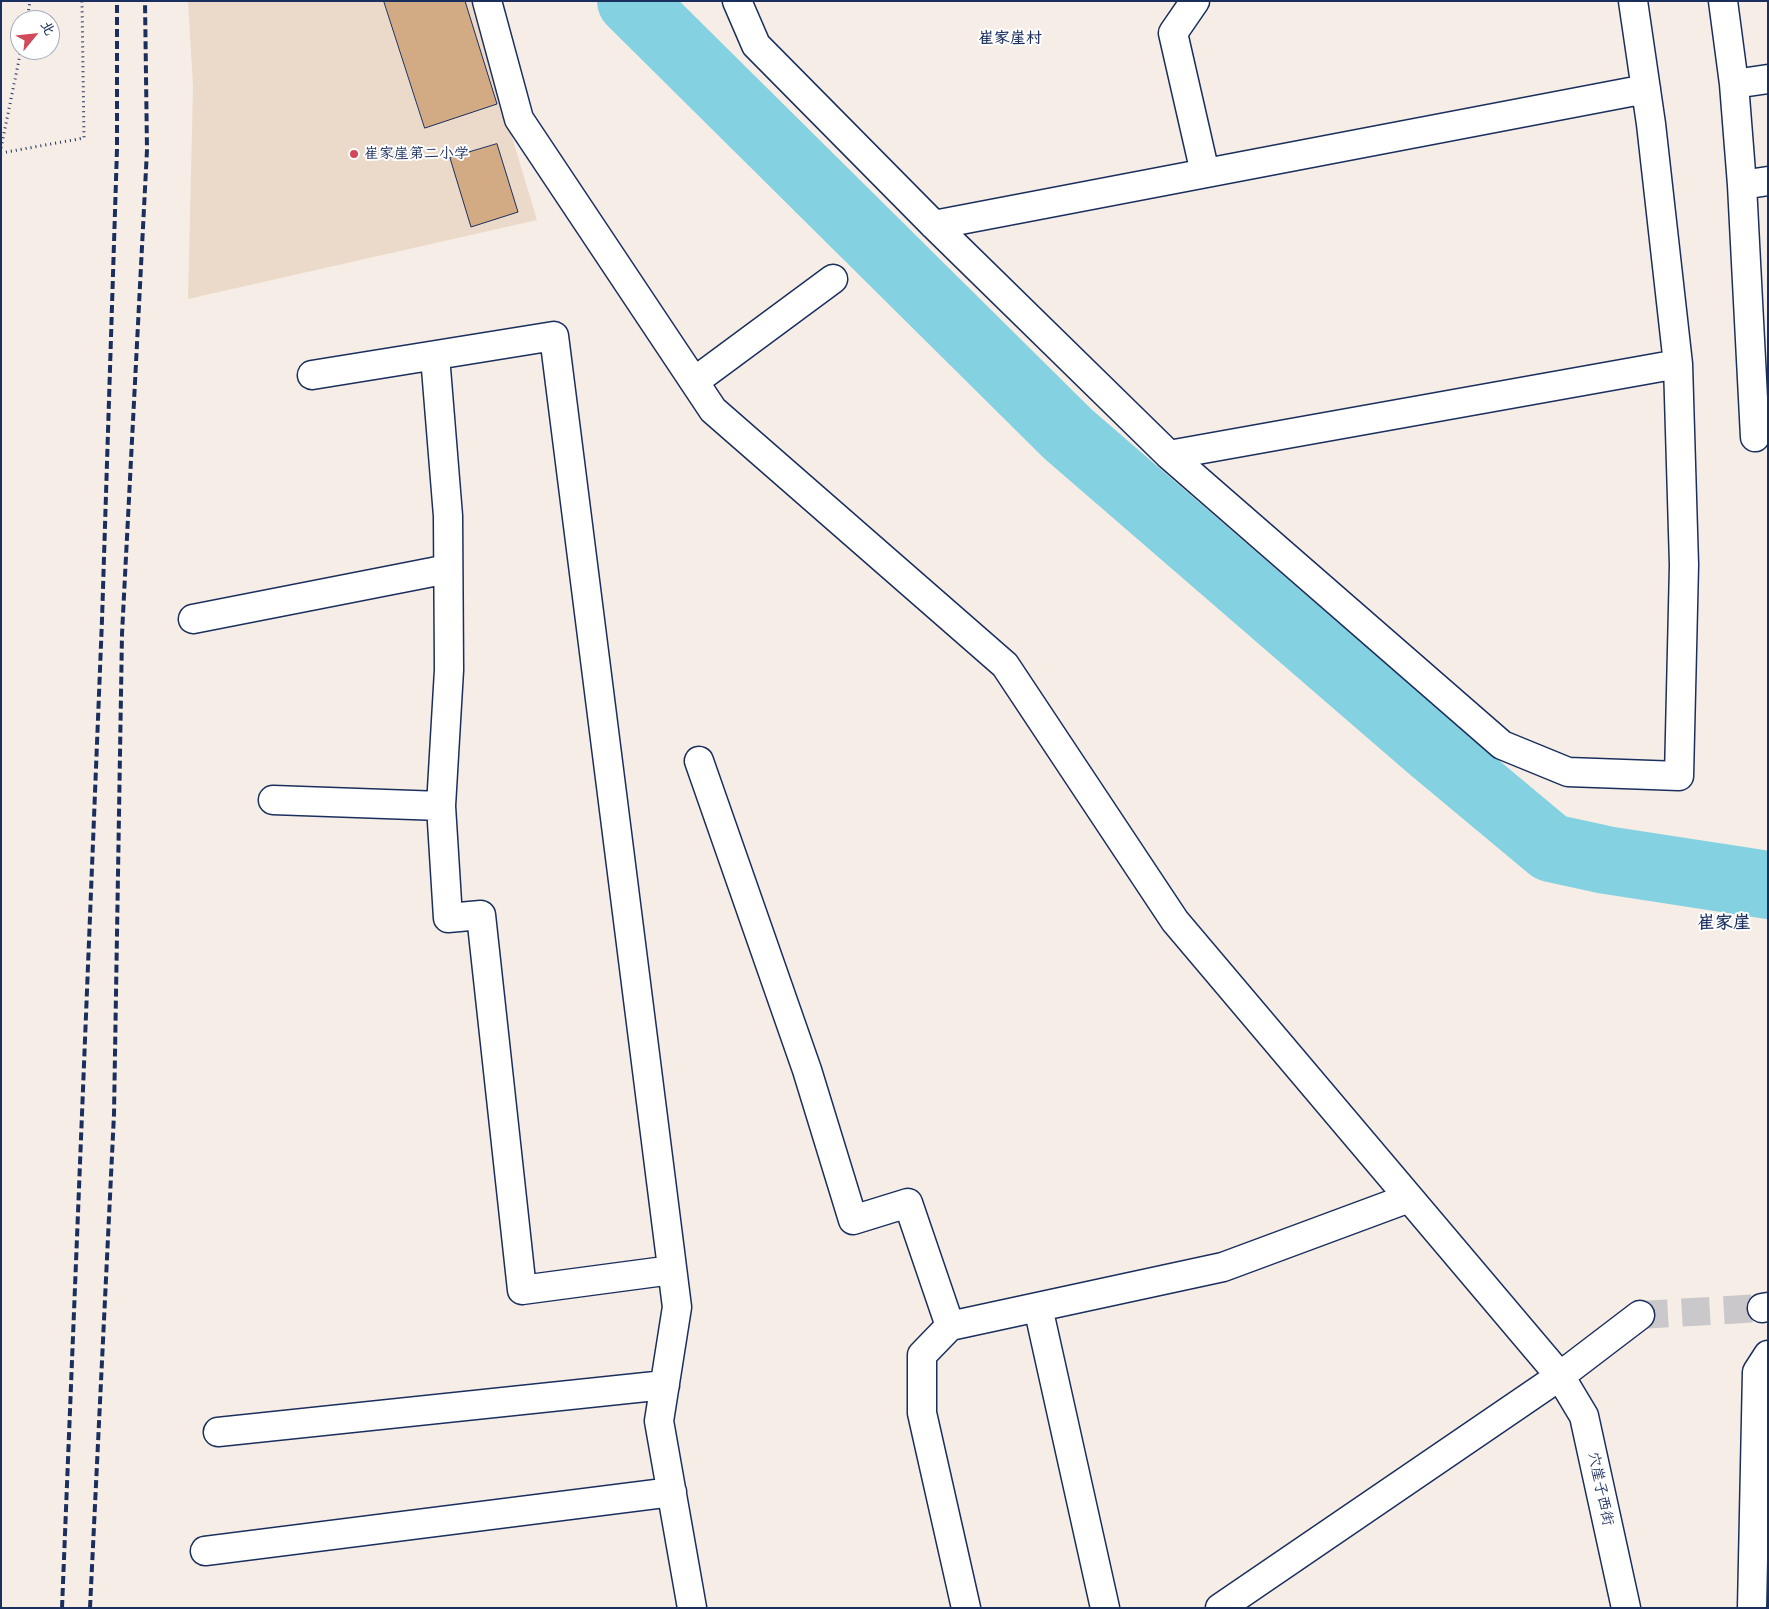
<!DOCTYPE html>
<meta charset="utf-8">
<style>
body{margin:0}
#map{position:relative;width:1769px;height:1609px;overflow:hidden;background:#f6eee6;font-family:Pangolin,"LXGW WenKai TC",sans-serif}
canvas{display:block}
.frame{position:absolute;inset:0;border:2px solid #1b2f5e;pointer-events:none}
.north{position:absolute;left:10px;top:10px;width:50px;height:50px;box-sizing:border-box;background:#fff;border:1px solid #a4acbf;border-radius:50%;rotate:62deg;font-size:14px;font-weight:700;line-height:20px;text-align:center;color:#1b2f5e}
.north::after{content:'';display:block;margin:auto;width:18px;height:22px;background:#d1495b;clip-path:polygon(50% 0,100% 100%,50% 72%,0 100%)}
</style>
<div id="map">
<canvas width="1769" height="1609"></canvas>
<div class="frame"></div>
<div class="north">北</div>
</div>
<script>
const c = document.querySelector('canvas').getContext('2d');
c.lineJoin = 'round';
function fill(path, color) { c.fillStyle = color; c.fill(path, 'evenodd'); }
function trace(path, color, width, dash) { c.strokeStyle = color; c.lineWidth = width; c.lineCap = dash ? 'butt' : 'round'; c.setLineDash(dash || []); c.stroke(path); }
function drawText(font, color, halo, rows, align = 'center') {
  c.font = font + ' Pangolin,"LXGW WenKai TC",sans-serif'; c.lineWidth = 4; c.setLineDash([]); c.textBaseline = 'middle'; c.strokeStyle = halo; c.fillStyle = color; for (const [text, x, y, turn = 0] of rows) {
    c.save(); c.translate(x, y); c.rotate((+turn || 0) * Math.PI / 180); c.textAlign = isNaN(turn) ? turn : align; if (halo) c.strokeText(text, 0, 0); c.fillText(text, 0, 0); c.restore();
  }
}
const built = new Path2D(`
 M188,1H471L537,220L188,299L193,87Z`);
const river = new Path2D(`
 M631,1L1068,434L1430,747L1551,848L1606,860L1768,885`);
const building = new Path2D(`
 M384,1H465L497,104L425,128Z
 M497,144L518,212L471,227L450,158Z`);
const minorTunnel = new Path2D(`
 M1640,1315L1762,1308`);
const path = new Path2D(`
 M27,20L30,1
 M1,148L21,50
 M1,153L84,138L82,1`);
const minor = new Path2D(`
 M487,1L519,119L713,410L1005,665L1175,921L1560,1376L1584,1416L1626,1608
 M737,1L756,45L934,225L1169,455L1502,745L1568,772L1679,776L1684,565L1678,364L1651,124L1633,1
 M1195,1L1173,33L1205,173
 M1723,1L1734,84L1742,185L1755,437
 M1734,84L1768,79
 M1742,185L1768,181
 M934,225L1646,89
 M435,356L448,516L449,670L441,806L448,918L481,915L522,1290L672,1270
 M312,375L554,336L677,1307L659,1421L692,1608
 M695,381L833,279
 M1169,455L1678,364
 M193,619L448,569
 M699,761L807,1070L853,1220L908,1203L950,1326
 M273,800L441,806
 M1038,1307L1105,1608
 M1762,1308L1768,1307
 M218,1432L665,1385
 M205,1551L672,1492
 M966,1608L922,1413V1355L950,1326L1223,1267L1409,1198
 M1220,1608L1560,1376L1640,1315
 M1752,1608L1757,1372L1768,1355`);
const rail = new Path2D(`
 M62,1608L102,620L117,149V1
 M90,1608L114,1114L122,634L147,150L145,1`);
const markers = [
 [354,154,5,"#d1495b"]
];
const poiNames = [
 ["崔家崖第二小学",364,154]
];
const streetNames = [
 ["穴崖子西街",1600,1489,78]
];
const neighbourhoodNames = [
 ["崔家崖村",1010,39]
];
const quarterNames = [
 ["崔家崖",1724,923]
];
fill(built, '#ebdac9');
trace(river, '#83d1e1', 68);
fill(building, '#d2aa84');
trace(building, '#1b2f5e', 1);
trace(minorTunnel, '#cac8cb', 28, [28, 14]);
trace(minor, '#1b2f5e', 31);
trace(path, '#1b2f5e', 3, [1, 4]);
trace(minor, '#fff', 28);
trace(rail, '#1b2f5e', 4, [8, 4]);
for (const [x, y, r, color] of markers) { const dot = new Path2D(); dot.arc(x, y, r, 0, 2 * Math.PI); c.fillStyle = color; c.fill(dot); trace(dot, '#fff', 2); }
drawText('15px', '#1b2f5e', '#fff', poiNames, 'left');
drawText('15px', '#1b2f5e', '#fff', streetNames);
drawText('bold 16px', '#1b2f5e', '#fff', neighbourhoodNames);
drawText('bold 18px', '#1b2f5e', '#fff', quarterNames);
</script>
